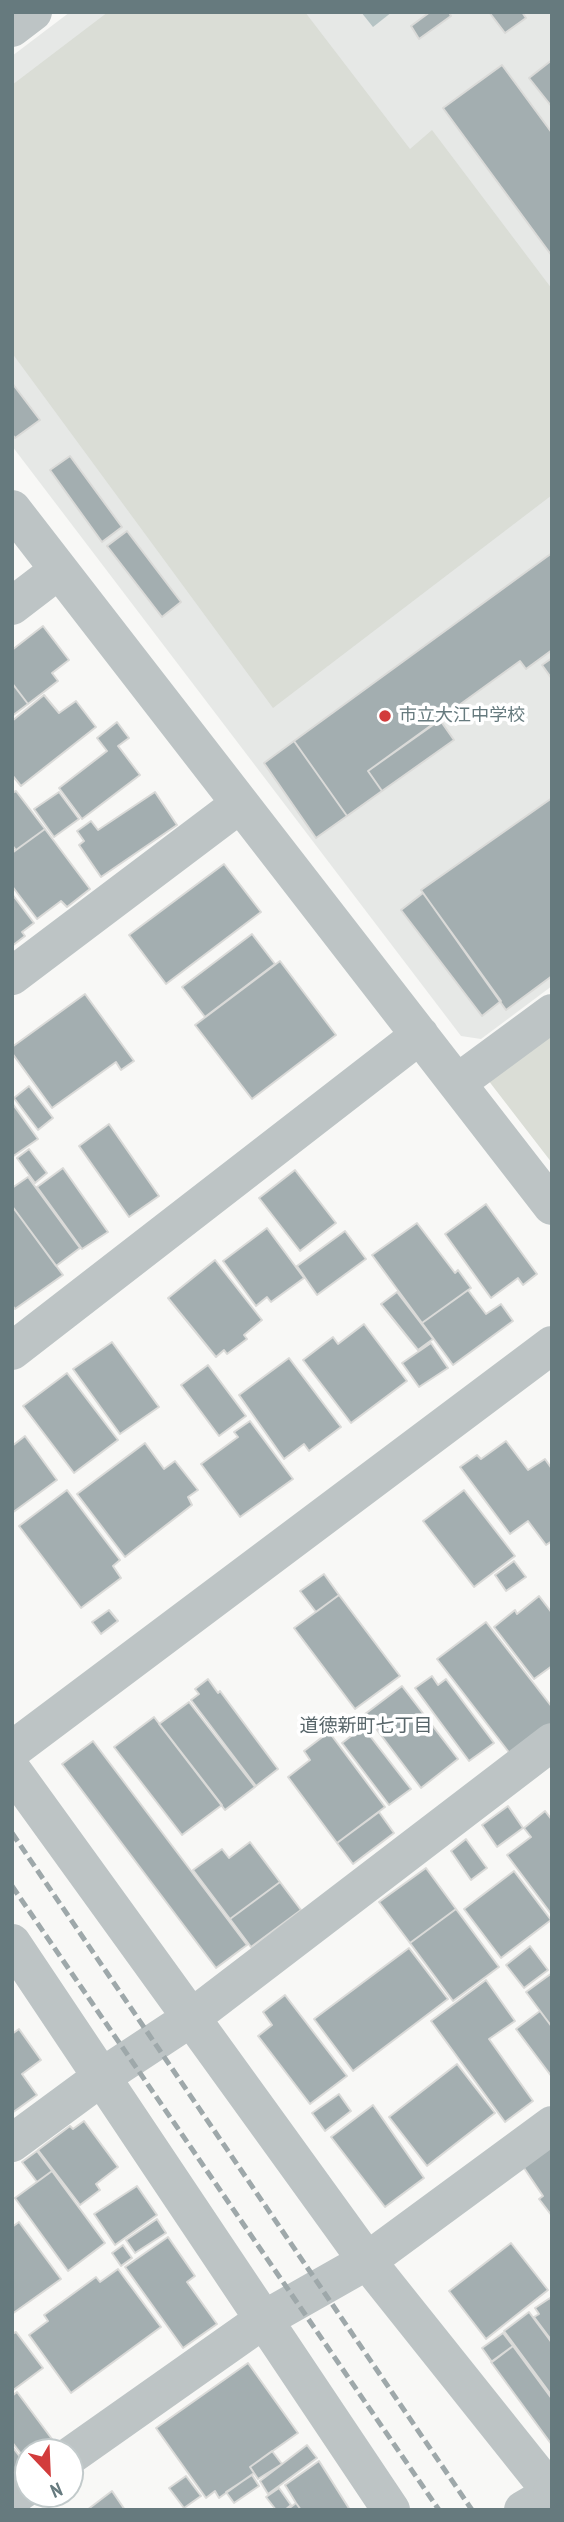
<!DOCTYPE html>
<meta charset="utf-8">
<style>
body{margin:0}
#map{position:relative;width:564px;height:2522px;overflow:hidden;background:#f8f8f6;font-family:"PT Sans Narrow",sans-serif}
canvas{display:block}
.frame{position:absolute;inset:0;border:14px solid #667a7e;pointer-events:none}
.north{position:absolute;left:14px;top:2438px;width:70px;height:70px;box-sizing:border-box;background:#fff;border:2px solid #c2cacb;border-radius:50%;rotate:157deg;font-size:19px;font-weight:700;line-height:28px;text-align:center;color:#667a7e}
.north::after{content:'';display:block;margin:auto;width:24px;height:32px;background:#d23c3c;clip-path:polygon(50% 0,100% 100%,50% 72%,0 100%)}
</style>
<div id="map">
<canvas width="564" height="2522"></canvas>
<div class="frame"></div>
<div class="north">N</div>
</div>
<script>
const c = document.querySelector('canvas').getContext('2d');
c.lineJoin = 'round';
function fill(path, color) { c.fillStyle = color; c.fill(path, 'evenodd'); }
function trace(path, color, width, dash) { c.strokeStyle = color; c.lineWidth = width; c.lineCap = dash ? 'butt' : 'round'; c.setLineDash(dash || []); c.stroke(path); }
function drawText(font, color, halo, rows, align = 'center') {
  c.font = font + ' "PT Sans Narrow","Noto Sans JP",sans-serif'; c.lineWidth = 7; c.setLineDash([]); c.textBaseline = 'middle'; c.strokeStyle = halo; c.fillStyle = color; for (const [text, x, y, turn = 0] of rows) {
    c.save(); c.translate(x, y); c.rotate((+turn || 0) * Math.PI / 180); c.textAlign = isNaN(turn) ? turn : align; if (halo) c.strokeText(text, 0, 0); c.fillText(text, 0, 0); c.restore();
  }
}
const built = new Path2D(`
 M70,12H552V986L481,1039L461,1036L12,446V56Z`);
const green = new Path2D(`
 M108,12H305L410,149L432,130L552,289V495L273,708L12,353V85Z
 M552,1032V1163L488,1080Z`);
const water = new Path2D(`
 M361,12H392L373,27Z`);
const building = new Path2D(`
 M430,12H449L451,16L419,39L411,26Z
 M489,12H522L526,18L505,33Z
 M552,60V107L529,78Z
 M502,65L552,133V256L443,108Z
 M12,383L40,420L15,438L12,434Z
 M70,456L122,527L102,542L50,470Z
 M127,531L181,602L162,617L107,546Z
 M552,553V650L526,669L520,661L368,771L382,791L347,816L294,741Z
 M43,626L69,660L52,673L58,681L28,704L12,683V650Z
 M552,658V679L542,665Z
 M12,683L28,704L12,716Z
 M44,695L59,713L76,701L96,727L21,786L12,775V721Z
 M440,720L454,740L382,791L368,771Z
 M117,722L129,738L118,746L140,775L82,819L59,788L107,751L97,738Z
 M294,741L347,816L316,838L264,763Z
 M16,791L45,829L16,850L12,845V793Z
 M59,792L79,819L54,837L34,809Z
 M155,792L177,825L101,877L79,845L84,841L77,831L91,821L98,830Z
 M552,798V976L506,1010L421,890Z
 M45,829L90,889L67,907L61,901L37,919L12,886V853Z
 M224,864L261,912L166,984L129,935Z
 M423,893L501,1001L482,1016L401,910Z
 M12,894L34,923L22,932L25,936L12,946Z
 M252,934L275,964L205,1017L182,987Z
 M280,961L336,1035L252,1099L195,1025Z
 M85,994L134,1061L121,1070L116,1062L52,1108L12,1053V1047Z
 M29,1086L53,1118L38,1130L14,1098Z
 M12,1103L38,1139L12,1157Z
 M109,1124L159,1196L129,1217L79,1146Z
 M29,1149L47,1173L35,1183L17,1158Z
 M63,1168L108,1232L82,1249L37,1187Z
 M295,1170L336,1223L300,1251L259,1198Z
 M28,1177L80,1248L56,1266L12,1206V1188Z
 M486,1204L537,1274L523,1285L518,1278L491,1298L445,1234Z
 M12,1206L63,1275L15,1309L12,1305Z
 M417,1223L455,1273L458,1270L471,1288L422,1323L372,1255Z
 M267,1228L304,1278L271,1302L267,1297L256,1306L223,1261Z
 M345,1231L366,1259L317,1295L297,1266Z
 M215,1260L262,1320L244,1335L247,1339L227,1354L224,1350L216,1357L168,1298Z
 M468,1290L486,1314L501,1304L513,1321L453,1365L422,1323Z
 M397,1292L433,1339L418,1350L381,1304Z
 M364,1324L407,1381L351,1423L303,1360L333,1337L338,1344Z
 M112,1342L159,1407L120,1434L73,1369Z
 M431,1343L448,1368L419,1387L402,1363Z
 M289,1358L341,1427L309,1451L304,1444L284,1459L239,1395Z
 M208,1365L246,1416L219,1436L181,1385Z
 M67,1373L118,1440L74,1473L23,1406Z
 M250,1421L293,1479L240,1517L201,1464L238,1437L234,1432Z
 M25,1436L57,1480L12,1513V1446Z
 M506,1441L528,1470L545,1459L552,1469V1541L546,1545L528,1521L510,1534L460,1467L477,1455L481,1459Z
 M145,1443L164,1469L175,1461L198,1490L188,1497L192,1505L125,1557L77,1494Z
 M67,1490L120,1560L113,1566L121,1578L81,1608L19,1526Z
 M464,1490L515,1556L474,1587L423,1521Z
 M514,1561L526,1577L506,1591L495,1575Z
 M324,1574L339,1595L316,1612L300,1591Z
 M339,1595L400,1676L355,1709L294,1628Z
 M539,1596L552,1613V1666L534,1679L494,1627L515,1610L517,1614Z
 M109,1610L118,1621L101,1634L92,1622Z
 M486,1622L552,1707V1724L511,1755L437,1659Z
 M432,1676L438,1685L446,1679L494,1743L469,1761L415,1688Z
 M208,1679L218,1693L220,1691L278,1769L256,1786L191,1700L199,1694L195,1689Z
 M402,1686L458,1759L421,1788L365,1714Z
 M189,1702L255,1787L225,1810L159,1724Z
 M154,1717L222,1805L182,1835L114,1747Z
 M363,1727L411,1789L389,1805L342,1743Z
 M329,1732L385,1807L337,1843L288,1777L310,1760L304,1751Z
 M93,1741L247,1945L216,1968L62,1764Z
 M508,1806L523,1828L497,1847L482,1825Z
 M545,1811L552,1820V1915L507,1855L531,1837L524,1828Z
 M379,1812L394,1833L353,1864L337,1843Z
 M466,1839L487,1868L471,1880L451,1851Z
 M250,1842L280,1882L230,1919L193,1870L222,1849L229,1858Z
 M426,1868L456,1909L410,1943L379,1902Z
 M514,1871L551,1920L501,1958L464,1909Z
 M280,1882L301,1910L251,1947L230,1919Z
 M456,1909L499,1967L453,2001L410,1943Z
 M530,1946L548,1970L524,1988L506,1965Z
 M409,1948L448,1999L353,2071L314,2019Z
 M552,1973V2027L526,1992Z
 M486,1980L515,2021L489,2039L533,2101L505,2122L431,2021Z
 M285,1995L347,2076L310,2104L258,2036L272,2025L263,2012Z
 M540,2011L552,2027V2077L516,2029Z
 M19,2029L41,2060L22,2074L37,2095L12,2113V2034Z
 M457,2064L495,2113L427,2166L389,2117Z
 M339,2094L351,2111L325,2131L312,2113Z
 M373,2105L424,2178L385,2207L331,2137Z
 M84,2121L118,2167L96,2184L100,2190L80,2205L38,2150L70,2126L73,2129Z
 M552,2144V2216L539,2199L543,2196L522,2165Z
 M37,2151L52,2171L37,2182L22,2162Z
 M52,2171L105,2243L68,2271L15,2198Z
 M137,2186L157,2215L115,2245L94,2214Z
 M157,2219L166,2233L135,2253L126,2240Z
 M19,2222L61,2279L12,2314V2227Z
 M168,2237L195,2276L187,2282L217,2324L183,2348L125,2267Z
 M511,2243L548,2290L486,2339L449,2291Z
 M123,2245L132,2258L121,2266L112,2253Z
 M118,2269L161,2327L71,2393L29,2335L48,2321L44,2315L96,2277L100,2282Z
 M550,2298L552,2301V2341L534,2317L539,2314L535,2308Z
 M529,2312L552,2343V2396L504,2331Z
 M16,2332L43,2368L12,2391V2334Z
 M503,2333L513,2346L492,2362L482,2348Z
 M513,2346L552,2399V2445L491,2362Z
 M248,2363L298,2433L250,2467L254,2473L219,2498L215,2491L206,2498L156,2428Z
 M17,2392L55,2443L43,2452H28V2463L12,2442V2396Z
 M307,2445L317,2458L268,2494L260,2481Z
 M12,2446L28,2468L12,2482Z
 M272,2451L282,2464L258,2479L250,2467Z
 M319,2461L350,2510H301L296,2503L285,2485Z
 M252,2475L259,2486L234,2503L226,2492Z
 M186,2476L201,2496L184,2508L169,2488Z
 M279,2488L291,2505L285,2510H276L266,2497Z
 M112,2491L125,2510H87Z
 M296,2503L301,2510H287Z`);
const minor = new Path2D(`
 M12,28L33,12
 M12,509L552,1206
 M12,606L59,570
 M12,976L240,804
 M457,1083L552,1013
 M12,1351L420,1035
 M12,1750L552,1345
 M12,1770L367,2261L552,2493
 M12,1943L391,2510
 M12,2143L103,2076L191,2018L552,1742
 M70,2456L263,2320L367,2261L552,2125
 M12,2497L28,2486
 M523,2510L552,2493`);
const tertiary = new Path2D(`
 M552,2493V2492`);
const rail = new Path2D(`
 M12,1833L472,2510
 M12,1886L439,2510`);
const markers = [
 [385,716,7,"#d23c3c"]
];
const poiNames = [
 ["市立大江中学校",399,716]
];
const neighbourhoodNames = [
 ["道徳新町七丁目",366,1727]
];
fill(built, '#e6e8e6');
fill(green, '#daddd6');
fill(water, '#b5c3c4');
fill(building, '#a3aeb0');
trace(building, '#dadad8', 2);
trace(minor, '#bdc4c5', 38);
trace(tertiary, '#bdc4c5', 38);
trace(rail, '#9ea8aa', 5, [10, 5]);
for (const [x, y, r, color] of markers) { const dot = new Path2D(); dot.arc(x, y, r, 0, 2 * Math.PI); c.fillStyle = color; c.fill(dot); trace(dot, '#fff', 2.5); }
drawText('18px', '#667a7e', '#fff', poiNames, 'left');
drawText('19px', '#58666a', '#fff', neighbourhoodNames);
</script>
